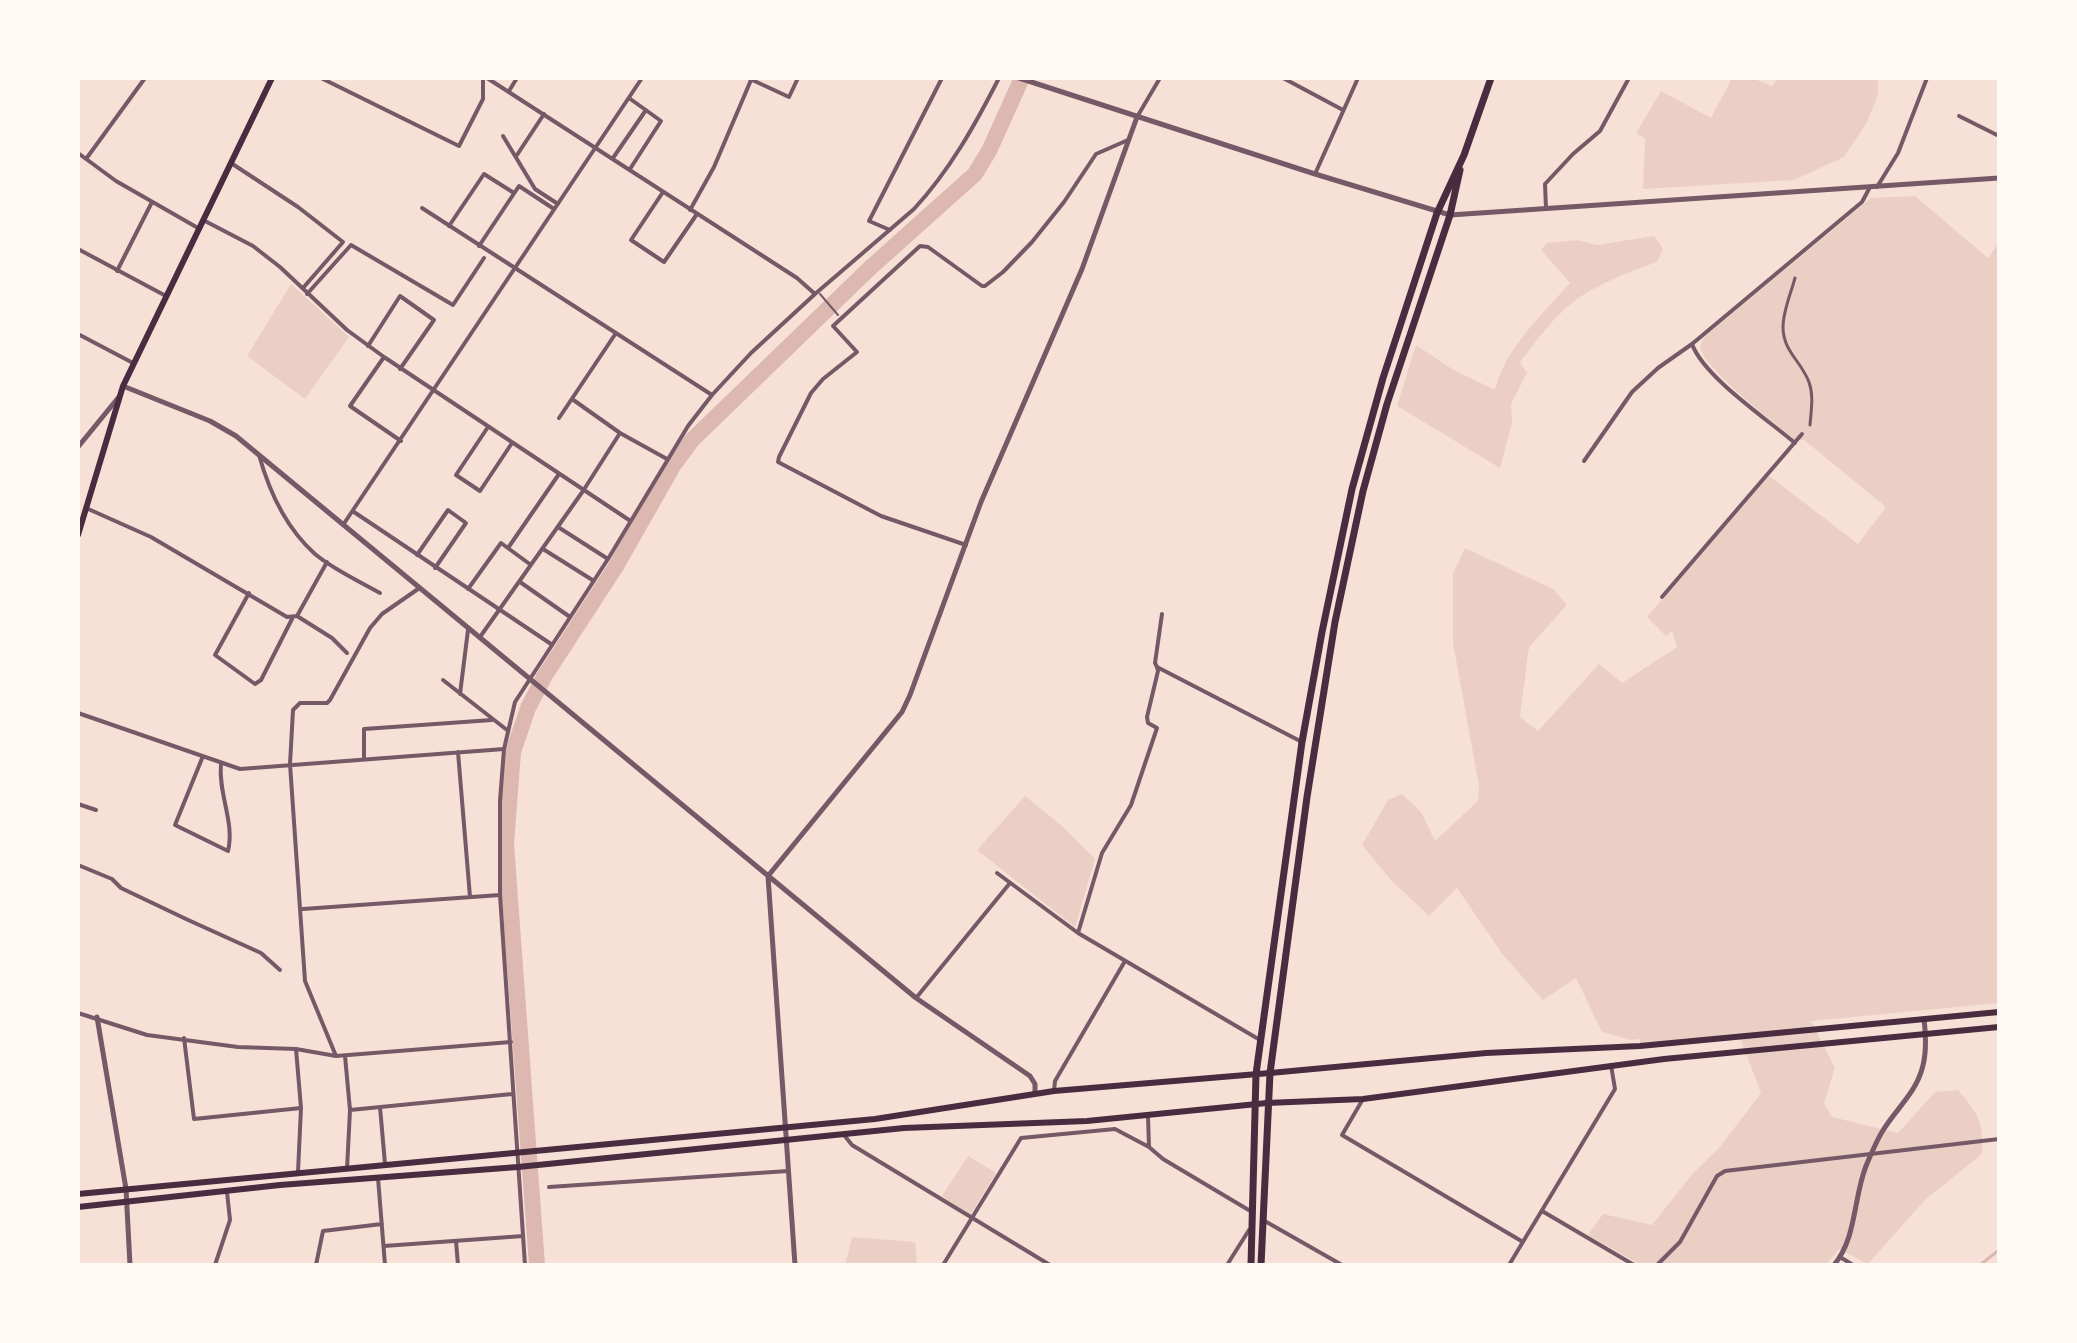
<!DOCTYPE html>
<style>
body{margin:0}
#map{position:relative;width:2077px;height:1343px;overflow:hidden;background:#f7e1d7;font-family:Literata,serif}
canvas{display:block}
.frame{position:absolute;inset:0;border:80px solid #fffaf5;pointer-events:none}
</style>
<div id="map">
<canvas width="2077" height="1343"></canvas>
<div class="frame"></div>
</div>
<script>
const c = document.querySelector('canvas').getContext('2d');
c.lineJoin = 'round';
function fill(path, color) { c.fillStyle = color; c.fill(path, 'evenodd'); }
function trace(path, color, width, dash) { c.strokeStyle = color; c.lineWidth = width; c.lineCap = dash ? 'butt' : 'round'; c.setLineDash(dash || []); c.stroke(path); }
const green = new Path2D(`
 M1732,78H1752L1772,86L1778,78H1878V95L1866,124L1844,157L1794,180L1643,189L1645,139L1636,133L1661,91L1711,118Z
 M1915,196L1988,258L1999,242V1003L1811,1021L1835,1068L1824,1103L1832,1117L1898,1133L1935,1092L1958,1090C1978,1113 1984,1123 1982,1154L1926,1199L1868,1264L1839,1249L1826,1265H1641L1588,1235L1603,1214L1652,1225L1693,1173L1719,1148L1761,1093L1740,1038L1640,1046V1039L1631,1040L1602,1032L1576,978L1543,1000L1503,955L1457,888L1429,916L1390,879L1362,845L1388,800L1402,794L1421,812L1435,841L1478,801L1479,786L1453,643V574L1465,548L1553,589L1567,605L1529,647L1520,717L1538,731L1599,664L1622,683L1677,647L1672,631L1666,636L1647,617L1768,475L1858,544L1886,507L1804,440L1794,439C1774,422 1703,369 1700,346L1704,337L1871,198Z
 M1654,236L1663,249L1657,262C1626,273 1591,286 1566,308C1549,323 1534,344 1520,362L1527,373L1511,404L1512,423L1500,468L1397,406L1416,345L1452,369L1495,390C1505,348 1542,315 1570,283L1541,250L1547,243L1577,240L1597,245Z
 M291,284L349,337L305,399L247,356Z
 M1025,796L1061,825L1095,859L1075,927L977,850Z
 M968,1156L996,1173L970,1215L942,1196Z
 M852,1237L915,1242L917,1265H845Z`);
const stream = new Path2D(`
 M1980,1265L1999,1250`);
const river = new Path2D(`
 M537,1265L506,844L513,752L528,708L544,677L615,568L673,466L692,440L870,268L975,174L989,151L1022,78`);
const service = new Path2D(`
 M820,294L838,315`);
const pedestrian = new Path2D(`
 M1795,278C1791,293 1783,311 1783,327C1783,351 1801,361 1809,382C1814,396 1811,411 1810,425`);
const minor = new Path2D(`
 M321,78L459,146L483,99V78
 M487,78L797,278L815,294
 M748,78L789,97L798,78
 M1283,78L1343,110
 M509,91L517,78
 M629,98L661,121L630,169
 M1959,116L1999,136
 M1137,117L1160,78
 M503,136L535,189L558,204
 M78,153L116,181L198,228
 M517,155L544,114
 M613,158L646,110
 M86,159L145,78
 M231,163L298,207L343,242L303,288
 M1315,174L1358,78
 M1877,187L1898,153L1927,78
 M663,192L631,240L664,262L697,214
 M422,208L712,395
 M1546,208L1545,184L1573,154L1600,131L1629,78
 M690,210L714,167L751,80
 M205,221L253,246L280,267L347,330L384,357L629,520
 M449,226L484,174L514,193
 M890,230L869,221L942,78
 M479,246L519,186L554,209
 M78,249L166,296
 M117,271L152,202
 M307,294L351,245L453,305L484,258
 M78,334L133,363
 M1692,344C1704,377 1767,419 1795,443
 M368,346L400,296L434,320L400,369
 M384,357L350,406L401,441
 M572,399L620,433L667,459
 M559,418L616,333
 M488,427L456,475L480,491L512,443
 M259,455C269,491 287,529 315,554C334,570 359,581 380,593
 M1584,461L1632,392L1658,368L1692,344L1862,202L1870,187
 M86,508L151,537L287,617L297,616L332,638L347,653
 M354,512L551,644
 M343,525L642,78
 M558,527L608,559
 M966,545L881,516L778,462L779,457L811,393L823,379L857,352L833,326L920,246L928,247L982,286H985L1003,272L1032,242L1064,202L1096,154L1128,140
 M508,548L559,474
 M543,549L594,581
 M417,555L448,510L466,523L435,568
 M520,582L570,617
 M468,589L501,543L531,565
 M249,593L215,655L255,684L261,680L293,617
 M1662,597L1802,434
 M1162,614L1155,663L1157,667L1302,742
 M297,616L327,562
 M480,637L583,491L620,433
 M1157,667L1158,671L1147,717L1148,723L1157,728L1131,805L1102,853L1078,933L1260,1040
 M443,680L507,730
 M460,694L468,630
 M78,713L240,769L504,749
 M458,752L470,897
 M203,756L175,825L228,851C235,822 218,794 221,764
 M364,758V729L492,720
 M78,804L96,810
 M78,865L112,879L121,888L186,919L261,953L280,970
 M997,873L1078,933
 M303,909L500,895
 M916,998L1010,883
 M78,1013L147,1035L238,1047L296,1049L336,1056L511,1042
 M184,1038L194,1119L301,1108
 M296,1049L301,1108L298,1172
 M336,1056L305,981L290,764L293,710L300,703H327L330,700L370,628L382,614L418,589
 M345,1056L350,1110L347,1169
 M1054,1091L1055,1081L1125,961
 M1363,1099L1342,1135L1523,1242
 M380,1107L385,1164
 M350,1110L512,1094
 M1148,1116L1149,1147L1163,1159L1252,1212
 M844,1135L852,1145L1050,1265
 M378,1178L385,1265
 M549,1187L788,1171
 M1542,1211L1634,1265
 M1263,1220L1342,1265
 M456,1241L458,1265
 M384,1246L523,1236
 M1840,1257L1853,1265
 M215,1265L230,1220L227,1192
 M316,1265L323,1231L382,1224
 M525,1265L500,895V801L504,749L515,702L608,559L688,426L712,395L751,353L815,294L914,209C950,170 975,125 999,78
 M943,1265L1021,1138L1115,1129L1149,1147
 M1227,1265L1249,1230
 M1509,1265L1615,1089L1611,1065
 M1657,1265L1680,1242L1717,1176L1725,1171L1999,1139`);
const tertiary = new Path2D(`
 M1019,78L1315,174L1450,215L1999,178
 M123,386L210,421L236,436L916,998L1030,1076L1035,1084V1094
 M78,447L118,398
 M97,1017L126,1189L130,1265
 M795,1265L768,876L902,712L910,695L981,502L1082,269L1137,117
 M1834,1265C1857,1237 1853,1199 1866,1166C1871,1154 1876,1142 1882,1132C1895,1110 1915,1094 1922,1069C1927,1053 1926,1036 1924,1019`);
const secondary = new Path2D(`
 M1270,1073L1486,1053L1640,1046L1999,1012
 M1267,1103L1363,1099L1664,1059L1999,1027`);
const primary = new Path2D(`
 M78,535L123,386L272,78
 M78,1194L875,1119L1054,1091L1270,1073
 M78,1207L280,1185L518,1167L904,1128L1087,1121L1267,1103`);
const trunk = new Path2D(`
 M1251,1265L1256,1074L1302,742L1322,632L1352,489L1383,378L1437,213L1464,155L1491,78
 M1261,1265L1270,1073L1307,797L1335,622L1363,491L1387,404L1450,215L1460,170`);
fill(green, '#ebcfc5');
trace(stream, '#dcb8b0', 3);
trace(river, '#dcb8b0', 16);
trace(service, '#755966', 2);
trace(pedestrian, '#755966', 3);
trace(minor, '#755966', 4);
trace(tertiary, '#755966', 5);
trace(secondary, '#4a2c40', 6);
trace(primary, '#4a2c40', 6);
trace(trunk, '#4a2c40', 7);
</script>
